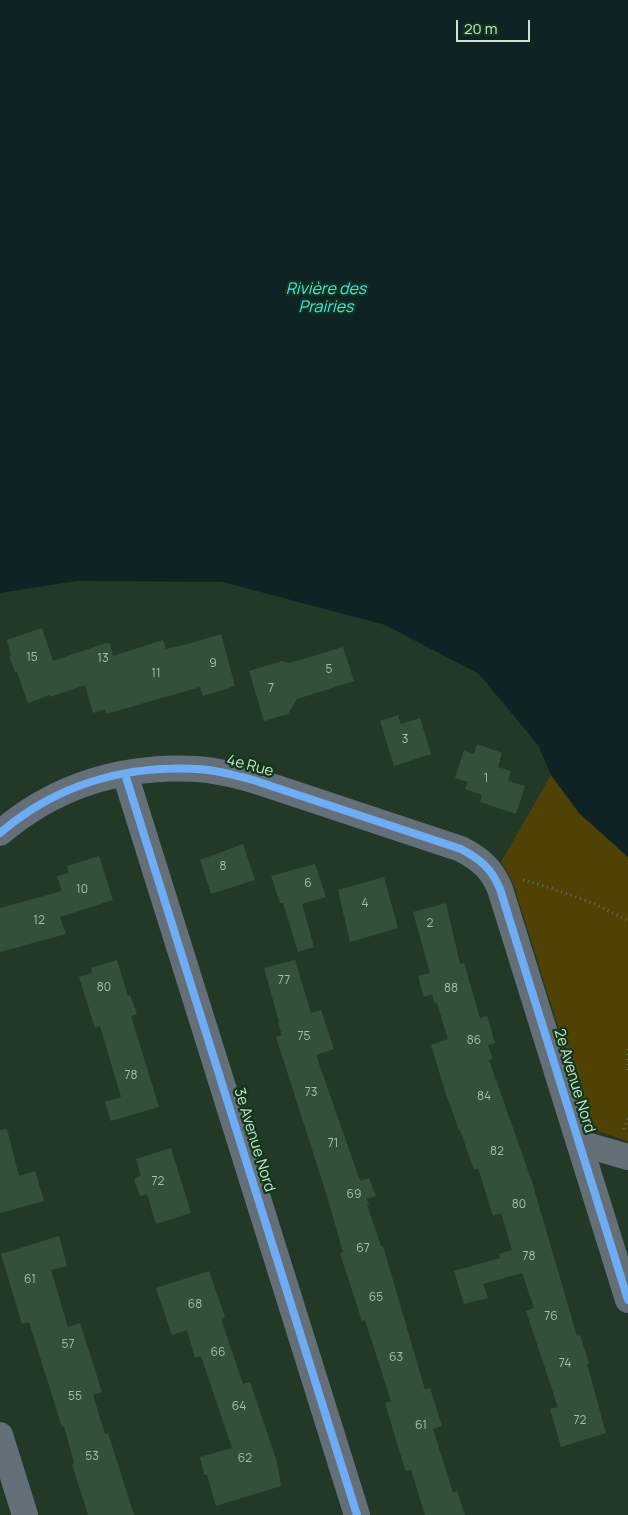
<!DOCTYPE html>
<meta charset="utf-8">
<style>
body{margin:0}
#map{position:relative;width:628px;height:1515px;overflow:hidden;background:#233928;font-family:Manrope,sans-serif}
canvas{display:block}
.scale{position:absolute;left:456px;top:20px;width:74px;height:22px;box-sizing:border-box;border:2px solid #cde3cf;border-top:0;padding-left:6px;font-size:15px;line-height:18px;white-space:nowrap;color:#cde3cf;-webkit-text-stroke:4px #0f3719;paint-order:stroke}
</style>
<div id="map">
<canvas width="628" height="1515"></canvas>
<div class="scale">20 m</div>
</div>
<script>
const c = document.querySelector('canvas').getContext('2d');
c.lineJoin = 'round';
function fill(path, color) { c.fillStyle = color; c.fill(path, 'evenodd'); }
function trace(path, color, width, dash) { c.strokeStyle = color; c.lineWidth = width; c.lineCap = dash ? 'butt' : 'round'; c.setLineDash(dash || []); c.stroke(path); }
function drawText(font, color, halo, rows, align = 'center') {
  c.font = font + ' Manrope,sans-serif'; c.lineWidth = 4.5; c.setLineDash([]); c.textBaseline = 'middle'; c.strokeStyle = halo; c.fillStyle = color; for (const [text, x, y, turn = 0] of rows) {
    c.save(); c.translate(x, y); c.rotate((+turn || 0) * Math.PI / 180); c.textAlign = isNaN(turn) ? turn : align; if (halo) c.strokeText(text, 0, 0); c.fillText(text, 0, 0); c.restore();
  }
}
const green = new Path2D(`
 M551,775L579,813L628,857V1141L597,1131L588,1122L513,883L507,871L501,862Z`);
const water = new Path2D(`
 M0,0H628V857L579,813L551,775L538,745L479,674L385,625L223,582L77,581L0,593Z`);
const building = new Path2D(`
 M42,628L53,661L106,643L110,644L113,656L163,640L166,649L188,644L221,634L235,686L203,696L200,687L106,714L105,709L93,713L85,685L50,697V695L28,703L17,672H15L9,656L11,655L7,640Z
 M343,647L354,681L297,699L288,714L264,721L249,671L282,661L290,663Z
 M398,715L401,724L420,718L431,754L394,766L380,721Z
 M477,744L502,753L498,767L511,771L508,781L525,786L516,814L480,802L482,795L465,789L468,782L455,778L464,750L474,754Z
 M243,844L255,880L211,894L200,860Z
 M99,856L113,900L60,917L66,934L0,952V908L62,891L57,876L69,873L67,866Z
 M315,864L326,897L302,904L314,947L298,952L283,903H280L271,876Z
 M384,877L398,928L350,942L338,890Z
 M446,903L460,964L464,963L480,1018L487,1016L495,1043L488,1045L493,1059L489,1060L532,1182L577,1336L580,1335L589,1363L587,1364L606,1433L561,1447L550,1409L558,1407L526,1311L534,1308L522,1273L483,1284L488,1298L464,1304L454,1271L500,1258L499,1254L512,1250L501,1213L493,1216L478,1168L474,1170L460,1130H459L446,1094L431,1045L448,1039L437,1003L435,1004L432,994L424,997L418,976L430,973L413,912Z
 M117,960L128,996L130,995L137,1014L131,1016L159,1107L111,1121L105,1102L121,1097L100,1026L95,1028L79,977L92,973L91,968Z
 M295,960L311,1013L321,1010L334,1049L316,1055L359,1178L361,1181L369,1178L376,1196L367,1199L369,1205H367L381,1246H383L425,1390L430,1388L442,1426L433,1429L453,1493L457,1491L465,1515H425L411,1470L406,1471L400,1453L385,1403L391,1401L365,1320L362,1321L340,1253L343,1252L327,1196L276,1037L282,1035L278,1023L279,1022L264,968Z
 M7,1129L19,1176L35,1171L44,1201L0,1213V1130Z
 M171,1148L191,1213L156,1224L147,1194L140,1196L134,1179L141,1176L136,1159Z
 M59,1236L67,1266L51,1270L68,1327L80,1323L102,1392L93,1395L105,1434L108,1433L134,1515H88L72,1464L74,1463L64,1426L62,1427L29,1322L22,1324L1,1254Z
 M209,1271L225,1317L221,1319L243,1384L250,1382L277,1462L281,1486L216,1506L207,1475H204L200,1457L232,1448L201,1356L195,1358L187,1330L172,1335L156,1288Z`);
const path = new Path2D(`
 M523,880C559,890 595,902 628,921
 M628,1049V1071
 M624,1129L628,1118`);
const minor = new Path2D(`
 M125,774L357,1515
 M0,833C56,785 124,765 197,769C216,770 235,775 253,780L461,849C480,859 492,869 500,889L628,1300
 M579,1143L628,1157
 M0,1435L25,1515`);
const cycleway = new Path2D(`
 M125,774L357,1515
 M0,833C56,785 124,765 197,769C216,770 235,775 253,780L461,849C480,859 492,869 500,889L628,1300`);
const numberNames = [
 ["15",32,658],
 ["13",103,659],
 ["9",213,664],
 ["5",329,670],
 ["11",156,674],
 ["7",271,689],
 ["3",405,740],
 ["1",486,779],
 ["8",223,867],
 ["6",308,884],
 ["10",82,890],
 ["4",365,904],
 ["12",39,921],
 ["2",430,924],
 ["77",284,981],
 ["80",104,988],
 ["88",451,989],
 ["75",304,1037],
 ["86",474,1041],
 ["78",131,1076],
 ["73",311,1093],
 ["84",484,1097],
 ["71",333,1144],
 ["82",497,1152],
 ["72",158,1182],
 ["69",354,1195],
 ["80",519,1205],
 ["67",363,1249],
 ["78",529,1257],
 ["61",30,1280],
 ["65",376,1298],
 ["68",195,1305],
 ["76",551,1317],
 ["57",68,1345],
 ["66",218,1353],
 ["63",396,1358],
 ["74",565,1364],
 ["55",75,1397],
 ["64",239,1407],
 ["72",580,1421],
 ["61",421,1426],
 ["53",92,1457],
 ["62",245,1459]
];
const streetNames = [
 ["4e Rue",250,766,15],
 ["2e Avenue Nord",574,1081,73],
 ["3e Avenue Nord",254,1140,73]
];
const waterNames = [
 ["Rivière des",326,290],
 ["Prairies",326,308]
];
fill(green, '#504105');
fill(water, '#0f2324');
fill(building, '#34503b');
trace(path, '#616d6e', 3, [1, 4]);
trace(minor, '#646f78', 26);
trace(cycleway, '#6dadf4', 8);
drawText('12px', '#a7beaa', null, numberNames);
drawText('15px', '#cde3cf', '#0f3719', streetNames);
drawText('italic 16px', '#45e3f9', '#0f3719', waterNames);
</script>
